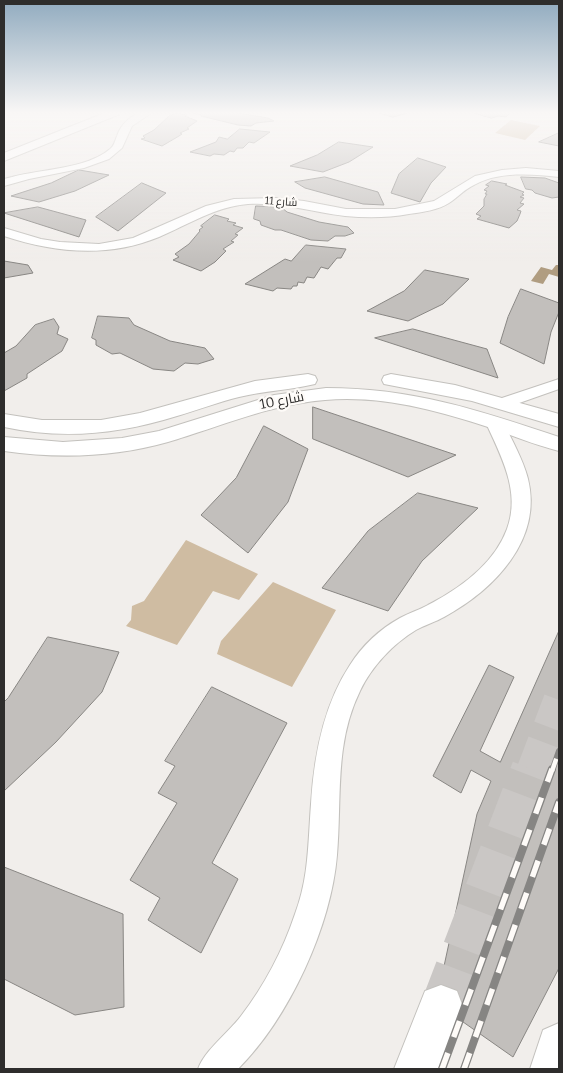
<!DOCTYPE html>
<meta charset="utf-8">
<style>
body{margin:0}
#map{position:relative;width:563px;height:1073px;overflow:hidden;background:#f1eeeb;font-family:Bitter,serif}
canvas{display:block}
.frame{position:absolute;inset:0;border:5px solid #2e2d2c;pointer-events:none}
</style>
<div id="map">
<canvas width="563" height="1073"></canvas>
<div class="frame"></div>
</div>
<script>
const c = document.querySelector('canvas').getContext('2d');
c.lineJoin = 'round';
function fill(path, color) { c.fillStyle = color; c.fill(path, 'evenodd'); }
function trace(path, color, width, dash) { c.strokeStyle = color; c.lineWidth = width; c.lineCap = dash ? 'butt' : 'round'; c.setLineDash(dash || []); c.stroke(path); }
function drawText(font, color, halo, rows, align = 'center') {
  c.font = font + ' Bitter,Cairo,serif'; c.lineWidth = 4.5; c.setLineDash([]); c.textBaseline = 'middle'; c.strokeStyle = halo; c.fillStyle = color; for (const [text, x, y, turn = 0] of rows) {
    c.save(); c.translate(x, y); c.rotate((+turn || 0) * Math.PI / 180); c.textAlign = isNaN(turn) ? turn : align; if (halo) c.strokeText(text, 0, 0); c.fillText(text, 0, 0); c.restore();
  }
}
const green = new Path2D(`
 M511,120L540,126L525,140L495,133Z
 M186,540L258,574L239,600L213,591L177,645L126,626L131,620L132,606L144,601Z
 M273,582L336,610L292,687L217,654L221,641Z`);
const water = new Path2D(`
 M556,265H559V277L549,274L543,284L531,281L541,267L552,270Z`);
const building = new Path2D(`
 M196,112H233L268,118L274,121L256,123L251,126L238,125L201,116L200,114H195Z
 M375,112H411L393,117Z
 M470,112H511L506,117L498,116L492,118Z
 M176,113L187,115L185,116L197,121L187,128L189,129L180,133L182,134L179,136L162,146L141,139L145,138L143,136L154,130L169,116Z
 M240,129L270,132L254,143L249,142L243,148H237L234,152L230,151L224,155L214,154L210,156L190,152L216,142L219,137L227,139Z
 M559,133V146L539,142Z
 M339,142L373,147L349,162L323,172L290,166L317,155Z
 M418,158L446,167L431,183L420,202L391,193L399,174Z
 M79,170L109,175L75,191L39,202L11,196L51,183Z
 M325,177L378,192L384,205L363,204L305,188L295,182Z
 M521,177L545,178L559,183V197L552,198L535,193L532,190L526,189Z
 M492,181L507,184L505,185L524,192L522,194L524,195L520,197L524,198L520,203L524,204L517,210L521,211L520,214L517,221L509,228L477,219L481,216L476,214L484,206V199L487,194H485L487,191L484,190L489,186L486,185Z
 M142,183L166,193L118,231L96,217Z
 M256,206L281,207L287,212L319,222L348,227L354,233L345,236H335L328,241L311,240L281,230H275L261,225L260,221L254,219Z
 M38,207L86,220L79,237L4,213Z
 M215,215L229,219L227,221L236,223L233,225L243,228L235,234L238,235L231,241L234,242L223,249L226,251L215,262L201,271L173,260L179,257L175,254L189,244L200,231L199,230L203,227L201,226Z
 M306,245L346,249L341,258H337L328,269L321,267L314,278L307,277L304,283L298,282L297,286H293L291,289L277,288L273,291L245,284L285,259L291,261Z
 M4,261L28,265L33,273L4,278Z
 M425,270L469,279L443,304L408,321L367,311L404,291Z
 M521,289L559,303V312L551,332L544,364L500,343L508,317Z
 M98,316L129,318L134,325L170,341L205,348L214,359L198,364L185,363L174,371L153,369L120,353L112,354L96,345V340L92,338Z
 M54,319L59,327L57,334L68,339L62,351L27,374V378L4,391V353L16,346L35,325Z
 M413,329L487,349L498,378L375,338Z
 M313,407L456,455L408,477L313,439Z
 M264,426L308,449L288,502L248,553L201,515L236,478Z
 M418,493L478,508L422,561L388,611L322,588L368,531Z
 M559,631V968L513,1057L436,1003L477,814L491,781L471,770L461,793L433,776L489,665L514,677L480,751L500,762Z
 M48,637L119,652L102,692L56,742L4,791V702L8,698Z
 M212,687L287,723L212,863L238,879L201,953L148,920L160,898L130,880L177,803L158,793L175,766L165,761Z
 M4,867L123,914L124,1007L75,1015L4,979Z`);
const secondaryTunnelFar1 = new Path2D(`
 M532,771L559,700`);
const secondaryTunnel = new Path2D(`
 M441,1007L532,769`);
const minor = new Path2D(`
 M141,112H153L132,126L122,148L109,159L84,168L29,179L4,186V179L12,177C41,169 87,169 110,149C114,146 115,141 117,136C121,124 129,117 141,112Z
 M526,168L559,171V177C532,174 499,171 474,185C465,189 458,197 449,203C438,210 423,212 409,214C388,218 366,218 345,216C312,212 282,202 248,204C215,207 189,224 159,237C108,258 55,253 4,236V228L41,239L60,242L99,244L133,238L206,206L234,199L276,198L304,201L346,209H395L434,201L475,176L502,170Z
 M559,379V389L505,408L499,407L497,403L499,399Z
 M495,417L501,419L504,423C512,441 523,459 528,479C543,540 494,590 444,617C435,622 425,625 416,630C393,644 372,666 360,691C334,744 342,799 337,855C331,927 289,1018 238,1069H198C205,1050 228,1033 241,1016C264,986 283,950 295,914C309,877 308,843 311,804C314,756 323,706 350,665C362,646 380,629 400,618C409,613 419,610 428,605C459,589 494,564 507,529C521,492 501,456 486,423L489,419Z`);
const tertiary = new Path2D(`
 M107,112H121L120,114L4,161V153Z
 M308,374L315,376L317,380L315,384C290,390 264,391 239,397C218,402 198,410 177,416C120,434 63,440 4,427V414L42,420H101L140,413L255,381Z
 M391,374L455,385L545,410L559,414V427L472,401L384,384L382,380L384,376Z
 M326,388C412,388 479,410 559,437V451C535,445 511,435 488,427C436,410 380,395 325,400C268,405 222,426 168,442C115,457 59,459 4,451V437L63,442L122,438L159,431L274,395Z`);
const secondary = new Path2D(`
 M441,985L457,991L463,1007L440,1069H394L425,991Z
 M559,1023V1069H530L543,1030Z`);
const railFar1 = new Path2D(`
 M552,771L559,751`);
const rail = new Path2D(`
 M442,1069L552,769
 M464,1069L559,802`);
const farStreetnames = [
 ["شارع 11",281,202,4]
];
const streetNames = [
 ["شارع 10",282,401,-11]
];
fill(green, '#cfbca2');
fill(water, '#b09d81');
fill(building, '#c2bfbc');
trace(building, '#888683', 1);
trace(secondaryTunnelFar1, '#cac7c5', 31, [31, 16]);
trace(secondaryTunnel, '#cac7c5', 41, [41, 21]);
trace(minor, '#c3c1bd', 2);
trace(tertiary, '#c3c1bd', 2);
trace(secondary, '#c3c1bd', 2);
fill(minor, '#fff');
fill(tertiary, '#fff');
fill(secondary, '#fff');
trace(railFar1, '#868583', 6);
trace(rail, '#868583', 8);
trace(railFar1, '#fefbf8', 4.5, [13]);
trace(rail, '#fefbf8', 5.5, [17]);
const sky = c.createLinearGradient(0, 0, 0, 262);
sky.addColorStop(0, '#91abbf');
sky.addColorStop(0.43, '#f9f7f6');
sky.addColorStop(1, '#f9f7f600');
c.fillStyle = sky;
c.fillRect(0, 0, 563, 262);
drawText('11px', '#2e2d2c', '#fefbf8', farStreetnames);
drawText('14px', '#2e2d2c', '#fefbf8', streetNames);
</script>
